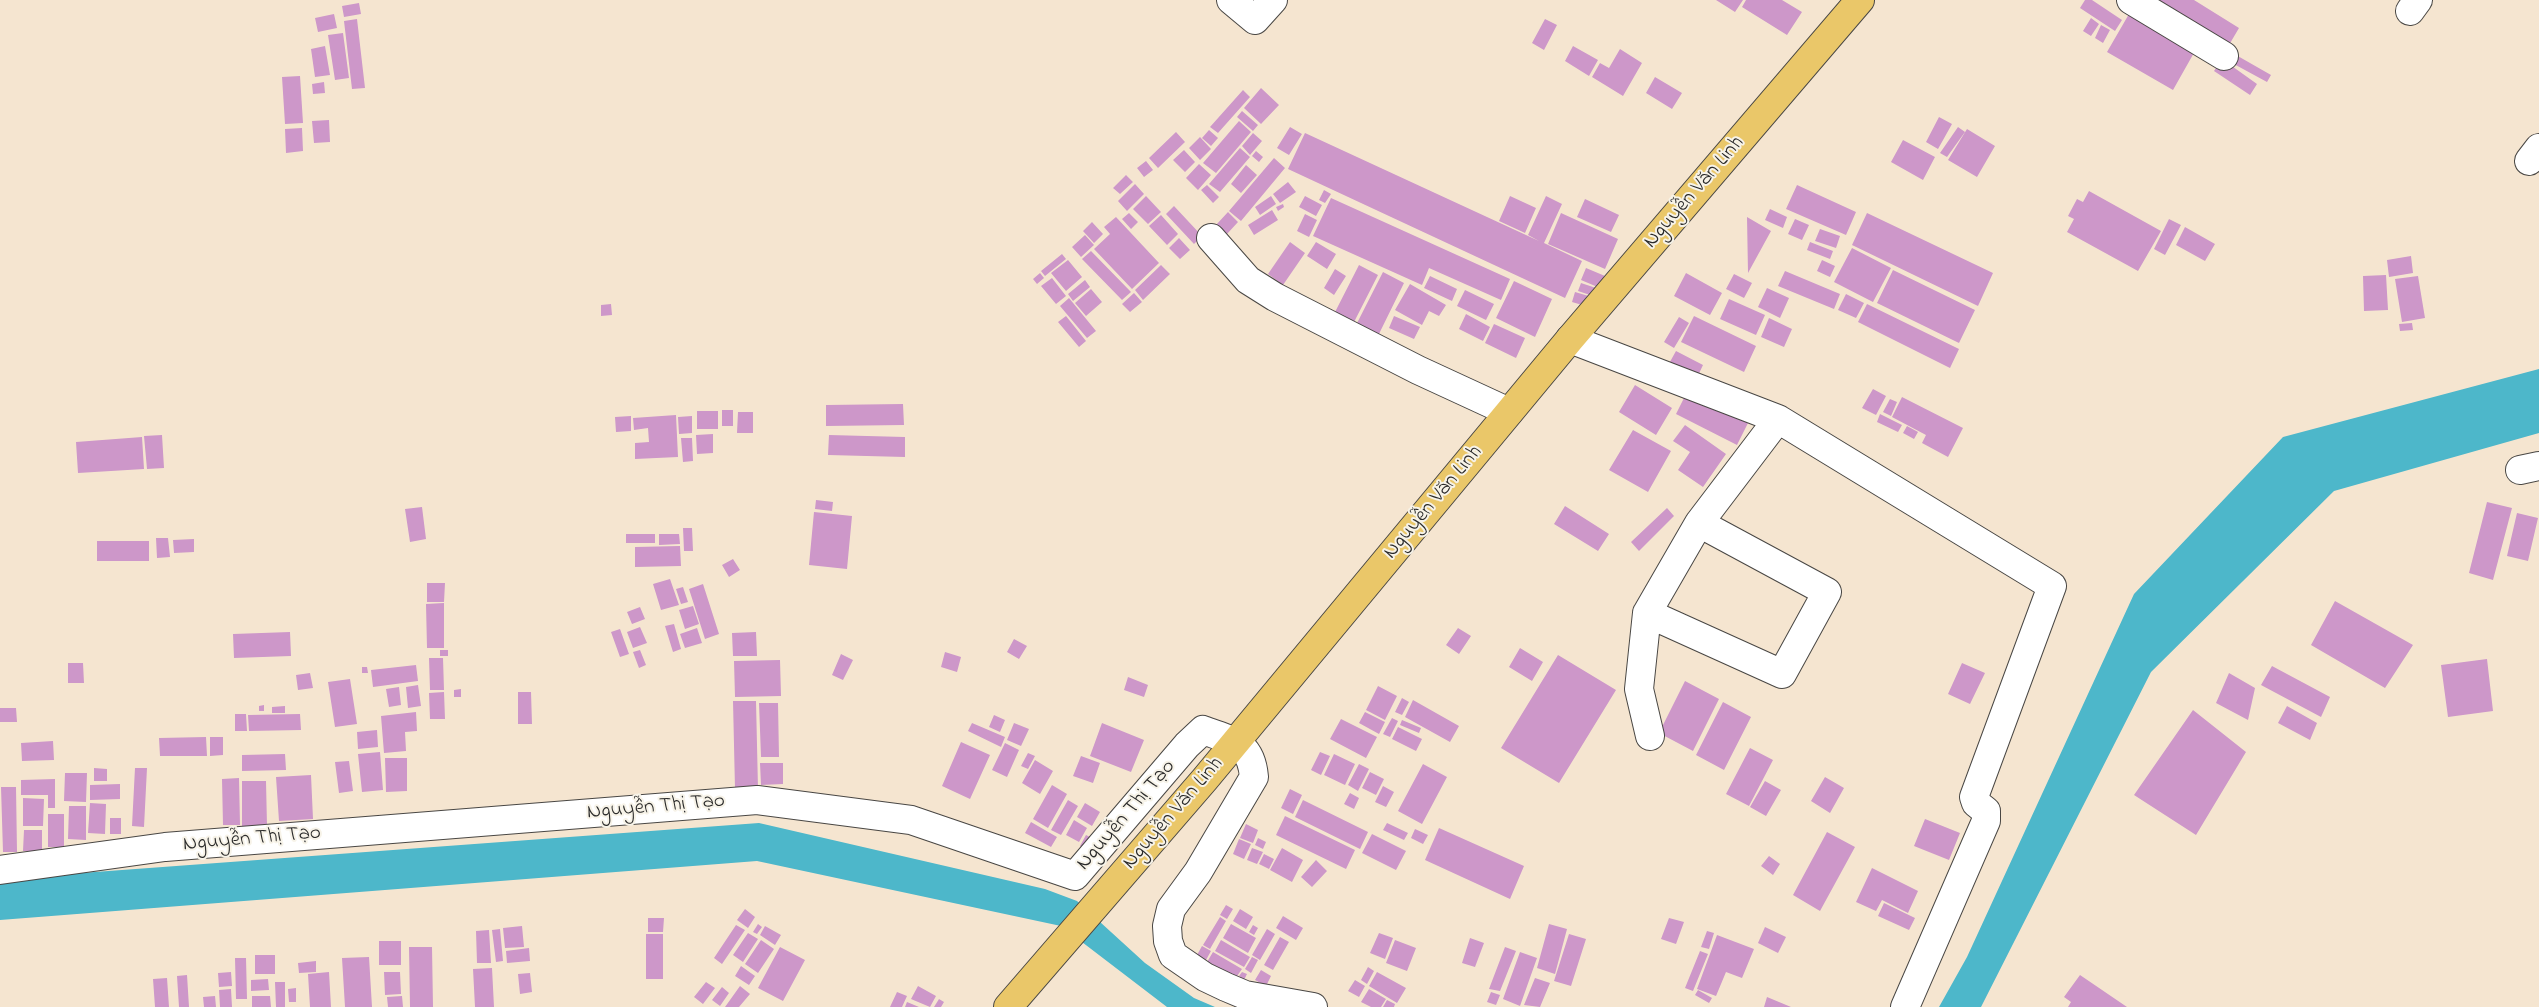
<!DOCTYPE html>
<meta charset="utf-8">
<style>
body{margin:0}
canvas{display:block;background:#f5e5d0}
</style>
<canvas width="2539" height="1007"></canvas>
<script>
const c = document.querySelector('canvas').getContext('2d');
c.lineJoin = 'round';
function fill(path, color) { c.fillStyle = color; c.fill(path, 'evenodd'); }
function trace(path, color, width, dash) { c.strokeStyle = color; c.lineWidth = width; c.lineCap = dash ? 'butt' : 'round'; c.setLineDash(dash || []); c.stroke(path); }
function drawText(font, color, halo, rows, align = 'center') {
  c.font = font + ' "Indie Flower",sans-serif'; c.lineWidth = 4; c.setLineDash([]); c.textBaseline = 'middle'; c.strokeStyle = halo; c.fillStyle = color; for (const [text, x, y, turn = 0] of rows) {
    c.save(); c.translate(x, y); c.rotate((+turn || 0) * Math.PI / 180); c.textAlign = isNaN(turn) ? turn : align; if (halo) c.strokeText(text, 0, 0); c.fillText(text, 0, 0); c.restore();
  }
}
const water = new Path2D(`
 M2539,369V433L2334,491L2151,672L1981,1007H1939L1967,957L2134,594L2283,437Z
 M759,823L1045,889L1077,901L1145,963L1194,998L1215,1007H1167L1061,926L757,861L0,920V879Z`);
const building = new Path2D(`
 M1716,0H1743L1735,12Z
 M1746,0H1782L1802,12L1787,35L1742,7Z
 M2085,0H2092L2122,20L2115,31L2080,8Z
 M2159,0H2194L2239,28L2229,45Z
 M359,3L361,14L344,17L342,6Z
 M334,14L337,28L318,32L315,18Z
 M2129,14L2195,51L2173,90L2107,52Z
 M2091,18L2099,24L2091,36L2083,31Z
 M357,19L365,88L352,89L344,21Z
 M1545,19L1557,25L1544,50L1532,43Z
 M2101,25L2110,30L2103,43L2095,38Z
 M343,33L349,78L335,80L328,35Z
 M325,46L330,75L315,77L311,49Z
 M1573,46L1598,60L1589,76L1565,61Z
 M1620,49L1642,63L1623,96L1592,77L1600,63L1609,68Z
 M2236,55L2271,75L2267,82L2232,63Z
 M2222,59L2257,84L2250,95L2214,71Z
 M300,76L303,123L285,124L282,77Z
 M1655,77L1682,93L1672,109L1646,93Z
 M324,82L325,93L313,94L312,84Z
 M1261,88L1279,105L1261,124L1244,108Z
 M1243,90L1250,97L1218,133L1210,127Z
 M1242,111L1258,125L1253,131L1237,117Z
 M1939,117L1952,124L1938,149L1926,142Z
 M329,120L330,142L314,143L312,121Z
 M1239,121L1251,132L1216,173L1203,163Z
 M1290,127L1302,134L1289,155L1277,148Z
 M1958,127L1965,132L1947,157L1940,153Z
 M302,128L303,151L286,153L285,129Z
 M1967,129L1995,146L1977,177L1948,160Z
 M1209,130L1218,138L1211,146L1202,138Z
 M1176,132L1185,142L1158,168L1149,158Z
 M1253,133L1262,141L1250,155L1242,146Z
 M1305,133L1539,241L1528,235L1546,196L1562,204L1544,243L1582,261L1565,298L1288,169Z
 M1200,137L1211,149L1200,160L1189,148Z
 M1903,140L1935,157L1923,180L1891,162Z
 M1240,148L1250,157L1220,192L1209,184Z
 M1184,150L1195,162L1185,172L1173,160Z
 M1256,151L1263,157L1259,162L1252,156Z
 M1274,158L1285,168L1241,221L1229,211Z
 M1146,161L1153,170L1144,177L1137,168Z
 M1199,164L1211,175L1198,190L1186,178Z
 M1246,165L1257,175L1241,193L1231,184Z
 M1126,175L1133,182L1120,194L1113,188Z
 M1288,182L1296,192L1280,203L1273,194Z
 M1135,184L1144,194L1127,211L1118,201Z
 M1207,185L1219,197L1213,203L1201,190Z
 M1797,185L1856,212L1846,235L1786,209Z
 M1324,190L1331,194L1325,203L1319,200Z
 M2089,191L2161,231L2138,271L2067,232L2074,219L2068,216L2077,199L2083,202Z
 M1146,196L1161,212L1148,224L1133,209Z
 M1271,196L1276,204L1260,215L1255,207Z
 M1305,196L1322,205L1316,216L1299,207Z
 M1510,196L1536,208L1525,233L1499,221Z
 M1331,198L1510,279L1501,300L1429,268L1422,285L1313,236Z
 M1585,199L1619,215L1611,232L1577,217Z
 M1283,204L1284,207L1278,211L1276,207Z
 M1174,206L1202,236L1194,244L1166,214Z
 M1770,209L1787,217L1783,228L1765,220Z
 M1272,210L1278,220L1254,235L1248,225Z
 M1228,212L1238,222L1227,234L1216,225Z
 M1129,213L1138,222L1131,229L1122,219Z
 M1561,213L1618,239L1605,269L1548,244Z
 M1867,213L1993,273L1978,306L1852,245Z
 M1305,214L1317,220L1309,237L1297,231Z
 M1161,215L1178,234L1167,245L1149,226Z
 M1116,217L1159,263L1132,289L1094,249L1110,234L1104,227Z
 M1747,217L1771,231L1748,273Z
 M1795,219L1809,225L1802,240L1788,234Z
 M2169,219L2181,225L2165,255L2154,249Z
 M1092,222L1103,234L1094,243L1083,231Z
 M2185,227L2215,244L2205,261L2176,245Z
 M1820,229L1840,236L1836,248L1815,241Z
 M1085,235L1094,245L1081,257L1072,247Z
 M1179,238L1190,250L1180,259L1169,248Z
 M1290,242L1305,253L1283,285L1268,274Z
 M1316,242L1336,254L1327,269L1307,256Z
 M1810,242L1833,251L1830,259L1807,250Z
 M1852,248L1891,268L1873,302L1834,282Z
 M1091,251L1131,292L1122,300L1082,259Z
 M1062,254L1066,259L1045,276L1041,271Z
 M2411,256L2413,273L2389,277L2387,260Z
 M1068,260L1082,277L1066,291L1051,273Z
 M1822,260L1835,266L1830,277L1817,271Z
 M1161,265L1170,274L1143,300L1135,290Z
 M1359,265L1378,275L1352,326L1333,316Z
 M1586,268L1605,276L1600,288L1581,280Z
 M1335,269L1346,276L1334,295L1324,288Z
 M1893,270L1975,310L1959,343L1877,303Z
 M1785,271L1840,294L1834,309L1778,286Z
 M1383,272L1404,283L1376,340L1354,329Z
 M1040,273L1044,278L1037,284L1033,279Z
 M1686,273L1722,293L1710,315L1674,296Z
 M1734,274L1752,283L1744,298L1726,289Z
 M2386,275L2388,310L2364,311L2363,276Z
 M1430,276L1457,289L1452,301L1424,288Z
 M2418,276L2425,318L2402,322L2395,279Z
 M1052,278L1066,296L1056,304L1041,286Z
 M1085,280L1090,287L1073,301L1068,294Z
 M1514,281L1552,299L1535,337L1496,318Z
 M1581,283L1596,288L1593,296L1578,291Z
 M1410,284L1446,305L1439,316L1429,311L1422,325L1395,310Z
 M1767,288L1789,298L1780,318L1758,307Z
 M1091,289L1102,302L1086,316L1075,303Z
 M1465,290L1494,304L1486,320L1457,306Z
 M1575,292L1592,297L1589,307L1572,302Z
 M1134,293L1142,302L1130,312L1122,304Z
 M1846,294L1864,303L1856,318L1838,310Z
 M1069,298L1096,331L1087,338L1060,306Z
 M1729,299L1765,315L1756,335L1720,319Z
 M611,304L612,315L601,316V305Z
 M1867,304L1959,349L1950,368L1858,322Z
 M1466,314L1490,327L1483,341L1459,329Z
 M1066,316L1086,341L1079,347L1058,322Z
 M1394,316L1420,327L1414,339L1389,328Z
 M1694,316L1756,346L1744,372L1681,342Z
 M1679,317L1689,323L1674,348L1664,342Z
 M1769,318L1792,329L1784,347L1761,337Z
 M2412,323L2413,330L2400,331L2399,324Z
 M1494,324L1525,338L1516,358L1485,343Z
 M1676,351L1703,365L1694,384L1666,369Z
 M1635,385L1672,408L1656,435L1619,412Z
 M1689,388L1750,419L1737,445L1676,414Z
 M1873,389L1886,396L1876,415L1862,408Z
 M1902,397L1963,428L1948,457L1922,443L1926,435L1892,417Z
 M1890,399L1897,402L1891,416L1883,412Z
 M903,404L904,425L826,426V405Z
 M722,410H733V426H722Z
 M697,411H718V429H697Z
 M738,412H753V433H737Z
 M1880,414L1902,425L1898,432L1877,422Z
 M676,415L678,457L635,459V443L649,442L648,428L634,430L633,418Z
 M631,416V431L616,432L615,417Z
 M692,416V433L679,434L678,417Z
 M1685,425L1726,454L1703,487L1678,470L1690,452L1673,441Z
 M1907,426L1918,432L1914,439L1903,433Z
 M1633,430L1671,451L1648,492L1609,470Z
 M713,434V453L697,454L696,435Z
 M162,435L164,468L147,469L144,436Z
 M829,435L905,437V457L828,455Z
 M142,437L144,469L78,473L76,442Z
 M681,438H692L693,461L683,462Z
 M816,500L833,502L832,511L815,509Z
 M2487,502L2512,508L2493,580L2469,573Z
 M1565,506L1609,534L1598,551L1554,524Z
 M422,507L426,539L410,542L405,509Z
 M1667,508L1674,516L1639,551L1631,542Z
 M814,512L852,516L847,569L809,565Z
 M2517,513L2538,518L2528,561L2507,556Z
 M683,528H692L693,551H684Z
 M626,534H655V543H626Z
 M659,534H679L680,544L659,545Z
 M156,538H168L170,557L157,558Z
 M194,539V552L174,553L173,540Z
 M97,541H149V561H97Z
 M680,546L681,566L635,567V547Z
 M733,559L740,570L729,577L722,565Z
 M670,579L679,605L661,610L653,584Z
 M427,583H445L444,602H427Z
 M703,584L719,634L705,639L689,589Z
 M683,587L688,602L681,604L676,589Z
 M2335,601L2413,645L2385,688L2311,645Z
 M444,603V648H427L426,604Z
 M693,606L699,624L685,629L679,610Z
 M640,607L645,619L632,624L627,612Z
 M674,624L681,649L673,652L665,626Z
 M640,627L647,643L633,648L627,632Z
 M697,628L702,643L685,648L680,634Z
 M1458,628L1471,636L1459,654L1446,645Z
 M620,629L629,654L620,657L611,632Z
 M290,632L291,656L234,658L233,634Z
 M756,632L757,656H733L732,633Z
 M1014,639L1027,646L1019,659L1007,652Z
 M1520,648L1543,662L1532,681L1509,667Z
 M440,650H448V656H440Z
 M640,650L646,665L639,668L633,652Z
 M945,652L961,657L957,672L941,667Z
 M841,654L853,660L843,680L832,675Z
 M1558,655L1616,690L1559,783L1501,748Z
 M429,658H443L444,690H430Z
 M2487,659L2493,711L2448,717L2441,665Z
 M780,660L781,696L735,697L734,661Z
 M68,663H83L84,683H68Z
 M1962,663L1985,673L1970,704L1948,694Z
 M416,665L418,681L373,687L371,670Z
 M2272,666L2330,697L2321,717L2261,685Z
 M362,667H367L368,673H362Z
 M310,673L313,688L298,690L296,675Z
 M2229,673L2255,688L2248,720L2216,703Z
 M1128,677L1148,685L1144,697L1124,690Z
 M350,679L357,724L335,727L328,682Z
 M1685,681L1719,699L1693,751L1659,733Z
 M418,685L421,706L408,708L406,687Z
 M1378,686L1397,696L1385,720L1366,710Z
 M399,687L401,705L389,707L386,689Z
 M461,689V697H454V690Z
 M444,692L445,719H430L429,693Z
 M518,692H531L532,724H518Z
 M1402,698L1409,702L1402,715L1395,712Z
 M1413,700L1459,726L1450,742L1405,717Z
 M733,701H756L758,789H735Z
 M1723,702L1751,717L1724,770L1696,755Z
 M759,703H778L779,757H761Z
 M264,705V711H259V706Z
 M285,706V713H272V707Z
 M2287,706L2317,723L2310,740L2278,723Z
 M0,708H16L17,722H0Z
 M2193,710L2246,752L2196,835L2134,795Z
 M416,712L417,731L405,732L406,751L384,753L381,716Z
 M1365,712L1385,722L1379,734L1359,723Z
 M235,714H246L247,731H235Z
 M300,714L301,730L249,731L248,715Z
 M994,715L1005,720L1000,732L989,727Z
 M1392,718L1398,721L1390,737L1383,734Z
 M1341,719L1377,737L1366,758L1330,739Z
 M1402,720L1421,728L1419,733L1400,725Z
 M972,723L1005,737L1001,747L968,731Z
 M1014,723L1029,729L1021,746L1007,740Z
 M1102,723L1144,740L1131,772L1090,756Z
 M1398,727L1422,739L1416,751L1392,739Z
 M377,730L378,747L358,749L357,732Z
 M206,737L207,756H160L159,738Z
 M210,737H223V755L210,756Z
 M53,741L54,760L22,761L21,743Z
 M961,742L990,755L970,799L942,786Z
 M1005,743L1019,750L1007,777L992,770Z
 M1750,748L1773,760L1749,806L1726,794Z
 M380,752L383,790L362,792L358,754Z
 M1320,752L1330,756L1321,775L1311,770Z
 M1028,753L1035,756L1028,769L1021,766Z
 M285,754L286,770L242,771V755Z
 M1334,754L1355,764L1345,785L1324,775Z
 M1081,756L1100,763L1093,783L1073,776Z
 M385,758H407V791L386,792Z
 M1035,760L1053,771L1040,794L1022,783Z
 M349,761L353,791L339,793L335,762Z
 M760,763H783V784L761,785Z
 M1359,764L1369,769L1358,791L1348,785Z
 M1423,764L1447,777L1422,824L1398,811Z
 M94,768L107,769V781H94Z
 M135,768H147L144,827L132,826Z
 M1370,772L1384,779L1376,795L1362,788Z
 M65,773H87L86,802L64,801Z
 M311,775L313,819L279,821L276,777Z
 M1825,777L1844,788L1830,813L1811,801Z
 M239,778L240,825H223L222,779Z
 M55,779V808H48V795H21V780Z
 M242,781H266L267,826H242Z
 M1765,781L1781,790L1766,816L1750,807Z
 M120,784V799L90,800V785Z
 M1052,785L1067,794L1048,828L1033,819Z
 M1383,786L1394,792L1386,807L1375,802Z
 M1,787H16L17,852H3Z
 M1290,789L1302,795L1293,814L1281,808Z
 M1350,793L1359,798L1354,809L1344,804Z
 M23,798L44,799L43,826H23Z
 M1068,800L1078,806L1061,835L1051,830Z
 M1303,800L1368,832L1360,849L1295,817Z
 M90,803L106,804L105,834L88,833Z
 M1085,803L1100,812L1092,826L1077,817Z
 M69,806H86V840L68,839Z
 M48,814H64V847H48Z
 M1285,816L1355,850L1346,869L1276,835Z
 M110,818H121V834H110Z
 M1925,819L1960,833L1949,860L1914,846Z
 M1074,820L1087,828L1079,842L1066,835Z
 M1031,822L1057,837L1051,847L1025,833Z
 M1387,823L1408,833L1404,840L1383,830Z
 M1246,824L1258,830L1253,843L1240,838Z
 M1439,828L1524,866L1510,899L1425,860Z
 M1415,829L1428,835L1423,844L1411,838Z
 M24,830H42V851H23Z
 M1827,832L1855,847L1820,911L1793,895Z
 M1372,834L1406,851L1396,870L1362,853Z
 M1086,835L1094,839L1087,850L1080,846Z
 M1258,838L1266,842L1263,849L1255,845Z
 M1239,839L1251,844L1244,859L1233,854Z
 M1252,848L1263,852L1257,864L1247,860Z
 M1282,848L1303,860L1292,882L1270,870Z
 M1264,854L1274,859L1269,869L1259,864Z
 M1769,856L1780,864L1773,875L1761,866Z
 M1316,860L1327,871L1312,887L1301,877Z
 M1872,868L1918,891L1908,913L1882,900L1876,911L1856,902Z
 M1884,903L1915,918L1909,930L1878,916Z
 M1226,905L1233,909L1227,919L1220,915Z
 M745,909L755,917L748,928L737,920Z
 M1240,909L1253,917L1246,929L1233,921Z
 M1283,916L1303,928L1296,940L1276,928Z
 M1220,917L1226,921L1210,949L1203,945Z
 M648,918H664L663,932H648Z
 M1669,918L1684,922L1676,944L1661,939Z
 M758,924L762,927L757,934L753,932Z
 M1231,924L1256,938L1248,953L1223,938Z
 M1549,924L1567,929L1555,974L1537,968Z
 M736,925L745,930L722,964L714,958Z
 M1253,925L1258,928L1254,935L1249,932Z
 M522,926L524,947L505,948L503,928Z
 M765,926L781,935L775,945L760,935Z
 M1765,927L1786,937L1778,953L1758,943Z
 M500,929L503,961L496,962L492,930Z
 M1267,929L1275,934L1260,960L1252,955Z
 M489,930L491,963H477L476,931Z
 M1707,931L1714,933L1709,949L1701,947Z
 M748,933L758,939L743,962L733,955Z
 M1379,933L1393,938L1385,959L1370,953Z
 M646,934H663V979H646Z
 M1569,934L1586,939L1571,986L1554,981Z
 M1717,935L1754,949L1742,978L1726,972L1716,996L1697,989Z
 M1280,937L1289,942L1273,970L1264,965Z
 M1470,938L1484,943L1475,967L1462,963Z
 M761,940L774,949L758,973L745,964Z
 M1221,940L1250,957L1244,967L1215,951Z
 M1395,940L1416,948L1407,971L1386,963Z
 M379,941H401V965H379Z
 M1202,946L1211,951L1206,960L1197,955Z
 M409,947H432L433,1007H410Z
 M780,947L805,960L783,1001L758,988Z
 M1505,947L1516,951L1500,991L1489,989Z
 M529,948L530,961L507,963L506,951Z
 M1700,951L1708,954L1693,991L1685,988Z
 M1213,952L1242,969L1235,979L1207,962Z
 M1520,952L1537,958L1520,1006L1503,999Z
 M255,955H275V974H255Z
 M369,957L372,1007H345L342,958Z
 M1252,957L1258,960L1251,973L1245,969Z
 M235,958H246L247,999H236Z
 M316,961V972L299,973L298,963Z
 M741,966L755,976L749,985L735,976Z
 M1368,967L1374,971L1367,984L1361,980Z
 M492,968L494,1007H475L473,969Z
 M1261,970L1271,976L1266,986L1255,980Z
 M231,972L232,986L219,987L218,973Z
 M329,972L331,1007H310L308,974Z
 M384,972H400L401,994L385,995Z
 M1242,972L1247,974L1244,980L1239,976Z
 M1377,972L1406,988L1397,1003L1369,986Z
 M530,973L532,992L520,994L518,974Z
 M187,975L189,1007H179L177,976Z
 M2080,975L2127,1007H2068L2071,1002L2064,997Z
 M167,978L169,1007H155L153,979Z
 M1535,978L1550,983L1540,1007L1524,1005Z
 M268,979L269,990L251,991V980Z
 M1355,980L1365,986L1359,997L1348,991Z
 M275,982H285V1007H276Z
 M706,982L715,988L703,1004L694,997Z
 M740,986L750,994L739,1007H725Z
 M918,986L936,996L930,1007L911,999Z
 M722,987L729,993L720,1006L712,1000Z
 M296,988V1002H289L288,989Z
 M231,989L232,1007H220L219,990Z
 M1369,989L1386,999L1381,1007H1371L1361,1002Z
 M1698,990L1712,998L1709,1003L1695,995Z
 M897,992L907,996L902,1007H890Z
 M1491,992L1500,995L1496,1005L1487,1002Z
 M215,996L216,1007H204L203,997Z
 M252,996H270L271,1007H252Z
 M402,996L403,1007H388L387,997Z
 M1767,997L1791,1007H1764Z
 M939,999L944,1002L941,1007H934Z
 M1387,1000L1395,1004L1394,1007H1383Z
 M907,1002L919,1007H905Z`);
const minor = new Path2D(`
 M1231,0L1255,20L1273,0
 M2131,0L2224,56
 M2410,11L2418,0
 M2529,161L2539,148
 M1211,238L1248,280L1275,297L1418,370L1509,412
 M1570,339L1778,419L1699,523L1827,592L1782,674L1647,613L1699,523
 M1778,419L2052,586L1974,797L1976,803L1986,811V821L1905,1007
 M2520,470L2539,466
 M1647,613L1639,689L1650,736
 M0,870L165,847L757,800L911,820L1075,876L1187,745L1203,730C1232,741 1251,742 1254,777L1198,872L1171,909L1167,926L1168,941L1173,955L1205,977L1226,987L1245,995L1313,1007`);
const trunk = new Path2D(`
 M1008,1007L1205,779L1570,339L1860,0`);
const streetNames = [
 ["Nguyễn Văn Linh",1695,193,-49],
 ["Nguyễn Văn Linh",1434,503,-50],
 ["Nguyễn Thị Tạo",656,808,-5],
 ["Nguyễn Văn Linh",1174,814,-49],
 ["Nguyễn Thị Tạo",1127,816,-49],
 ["Nguyễn Thị Tạo",252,840,-5]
];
fill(water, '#4db7ca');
fill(building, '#cd97c9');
trace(minor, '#494744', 30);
trace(trunk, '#494744', 30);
trace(minor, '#fff', 28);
trace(trunk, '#eac769', 28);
drawText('21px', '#2b2b2b', '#f7f3e8', streetNames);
</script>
